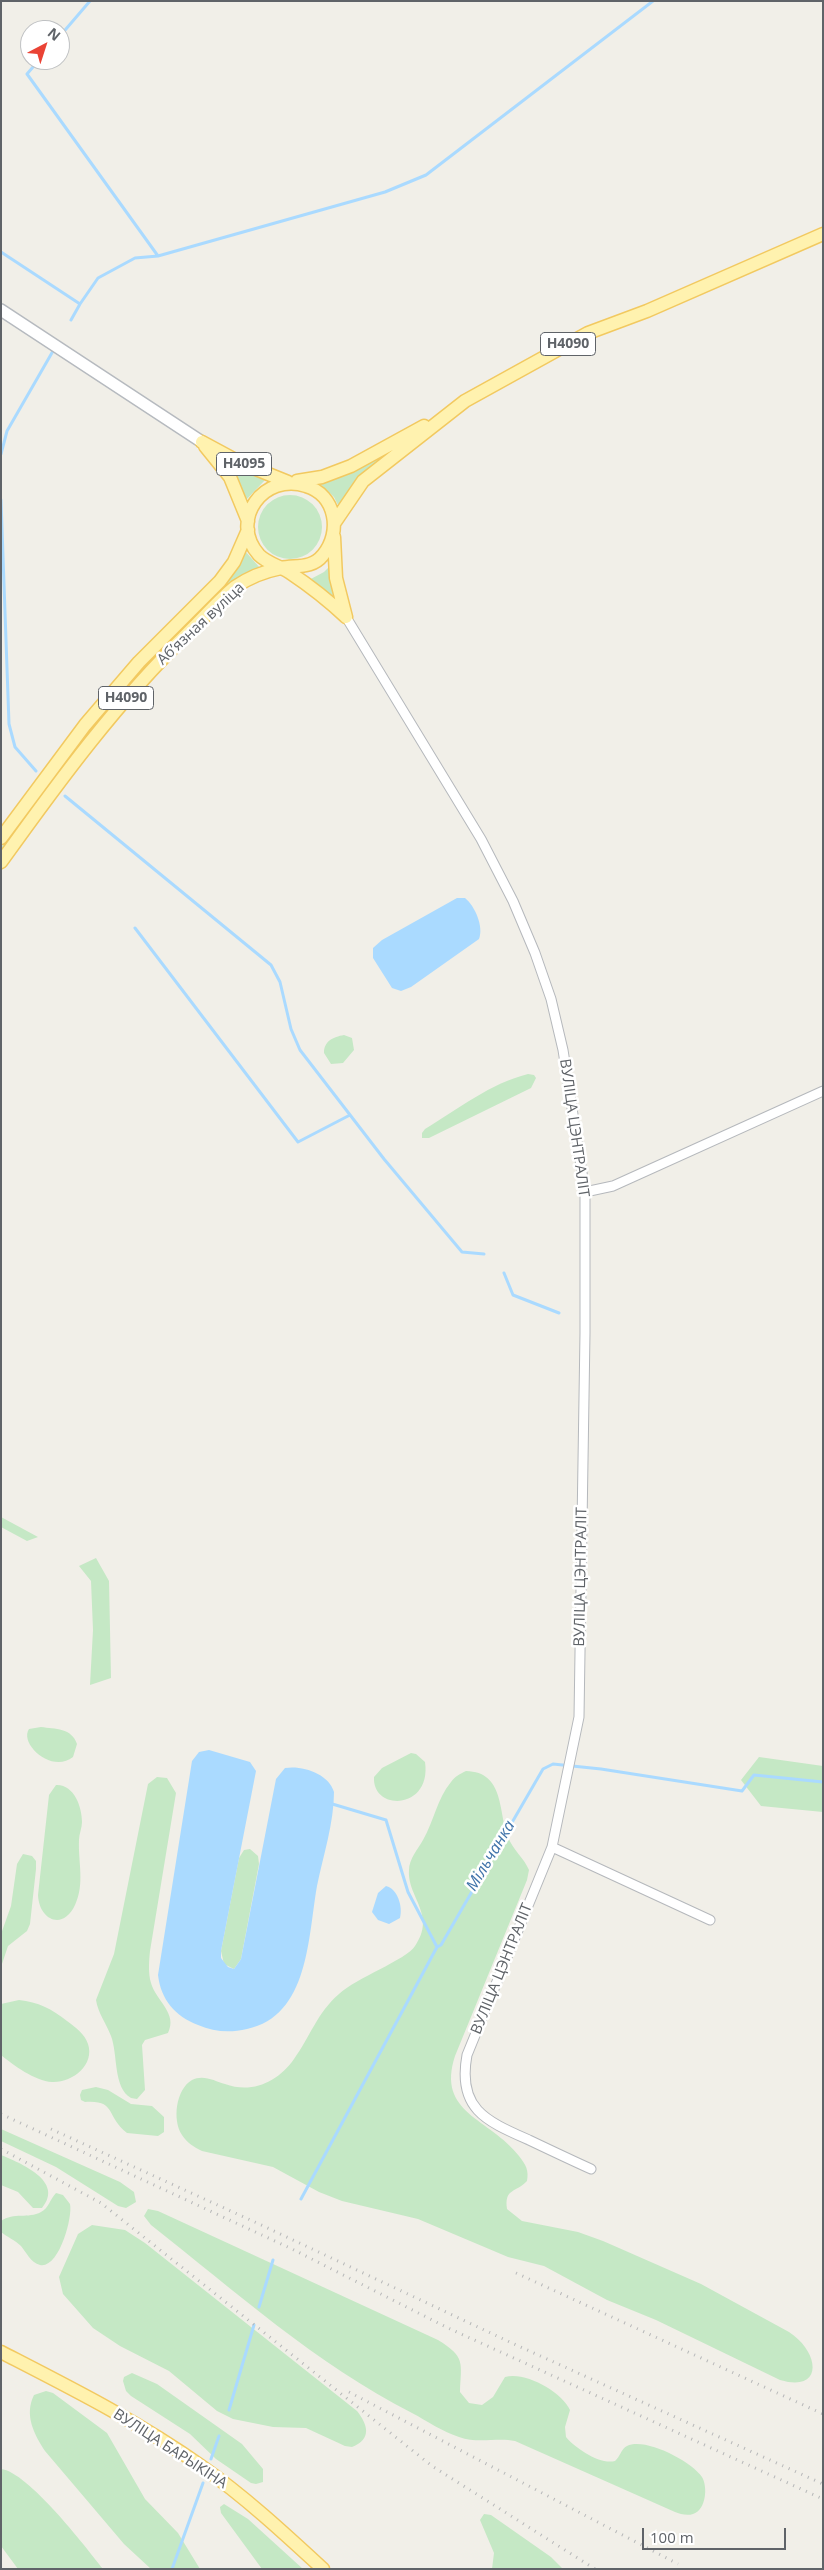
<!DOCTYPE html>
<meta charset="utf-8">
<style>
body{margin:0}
#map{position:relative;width:824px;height:2570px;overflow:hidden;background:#f1efe8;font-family:"Open Sans",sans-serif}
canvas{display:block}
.frame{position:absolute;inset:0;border:2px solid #5f6368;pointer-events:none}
.north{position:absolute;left:20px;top:20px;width:50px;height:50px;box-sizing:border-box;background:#fff;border:1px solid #bfc1c3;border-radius:50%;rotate:40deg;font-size:14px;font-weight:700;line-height:20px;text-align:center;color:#5f6368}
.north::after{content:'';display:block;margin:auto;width:18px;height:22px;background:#ea4335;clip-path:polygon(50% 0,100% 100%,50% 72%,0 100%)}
.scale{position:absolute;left:642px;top:2528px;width:144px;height:22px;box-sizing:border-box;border:2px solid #5f6368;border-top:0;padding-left:6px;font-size:15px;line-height:18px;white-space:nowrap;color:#5f6368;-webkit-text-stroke:4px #fff;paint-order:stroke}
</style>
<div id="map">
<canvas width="824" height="2570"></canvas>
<div class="frame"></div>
<div class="north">N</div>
<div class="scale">100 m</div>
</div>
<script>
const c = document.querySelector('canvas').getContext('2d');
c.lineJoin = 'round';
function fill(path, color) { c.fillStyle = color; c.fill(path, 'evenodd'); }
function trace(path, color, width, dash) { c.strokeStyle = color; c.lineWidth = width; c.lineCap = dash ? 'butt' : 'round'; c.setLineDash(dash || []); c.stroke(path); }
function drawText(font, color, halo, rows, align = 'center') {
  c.font = font + ' "Open Sans",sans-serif'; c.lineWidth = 5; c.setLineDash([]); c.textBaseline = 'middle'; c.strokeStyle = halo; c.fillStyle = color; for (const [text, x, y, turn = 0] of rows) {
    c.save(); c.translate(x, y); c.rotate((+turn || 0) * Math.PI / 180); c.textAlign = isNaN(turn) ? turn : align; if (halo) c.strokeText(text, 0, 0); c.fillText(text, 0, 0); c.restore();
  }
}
const green = new Path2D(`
 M408,437L340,509L334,497L319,483L342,476Z
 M218,458L266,479L245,501Z
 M258 527a32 32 0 1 1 64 0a32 32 0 1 1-64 0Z
 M245,551L260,568L240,576L230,585L129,685L58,772L1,852V848L92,723L168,639L233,575Z
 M332,564L335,602L307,581L324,572Z
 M344,1035L352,1038L354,1050L343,1063L331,1064L324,1053C324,1041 333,1037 344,1035Z
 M528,1074L534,1075L536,1078L531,1088L429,1138H422V1133L425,1129C458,1109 491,1083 528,1074Z
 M1,1517L38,1537L27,1541L1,1527Z
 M96,1558L109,1581L111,1678L90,1685L93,1630L91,1581L79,1566Z
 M41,1727C55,1729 72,1728 77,1744L73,1757C52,1774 19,1744 29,1729Z
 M411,1753L416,1754L425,1762C432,1810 372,1812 374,1777L382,1768Z
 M759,1757L823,1766V1812L761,1806L741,1780Z
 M466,1771C505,1772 498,1812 508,1837C513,1850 524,1858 529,1870L527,1880L455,2056C436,2114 490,2118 519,2156C526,2165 529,2170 527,2181C516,2193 504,2188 507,2209L522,2221L578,2232L603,2241L701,2284L789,2332C820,2352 824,2393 780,2380L656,2320L607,2300L544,2266L508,2257L418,2219L342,2201L319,2192L273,2167L202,2151C194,2147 187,2143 182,2135C172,2120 176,2089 192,2080C203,2074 215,2081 225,2084C252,2094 278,2082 294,2059C310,2037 317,2013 339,1994C356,1978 406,1960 415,1946C437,1915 407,1897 409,1870C409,1859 418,1849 423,1840C434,1821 437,1799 451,1782C455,1776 460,1774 466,1771Z
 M157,1777L167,1778L176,1793L150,1951C149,1961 148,1973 151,1983C156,2001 178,2013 168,2033L145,2040L142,2045L145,2090L137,2099L131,2098C113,2088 118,2054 111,2036C106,2023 98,2013 96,2000L114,1954L148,1784Z
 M56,1785C74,1784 82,1807 82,1822C82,1828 79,1834 79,1840C78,1862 85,1884 75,1905C63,1931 39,1920 38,1895L49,1795Z
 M250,1849L258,1856L259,1864L241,1959L234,1969L224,1964L221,1951L239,1858L244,1850Z
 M23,1854L32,1856L36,1861V1869L30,1924L27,1931L8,1946L1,1967V1934L11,1906L17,1864Z
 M19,2000C38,2002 52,2009 67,2021C75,2027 85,2034 88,2044C95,2065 72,2083 52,2082C35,2081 13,2065 1,2055V2004Z
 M96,2087L108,2090L131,2104L152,2106L164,2117V2132L158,2136L127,2133C105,2116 117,2100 85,2102L81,2100L80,2095L82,2090Z
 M1,2129L120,2182L134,2192L136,2202L126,2208L118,2206L56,2167L1,2141Z
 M1,2155C20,2163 65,2181 42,2208H33L18,2192L1,2185Z
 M56,2193L63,2195L70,2204C73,2217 59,2269 40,2265C31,2263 26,2252 21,2246C15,2240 7,2237 1,2232V2221C14,2212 28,2219 41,2212C49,2208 50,2199 56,2193Z
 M148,2209L158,2211L438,2340C466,2357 461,2363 460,2392L469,2403L482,2405L493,2397L505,2377C525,2371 562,2392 570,2410L565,2427L566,2437C575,2448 600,2465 615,2461C620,2457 621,2449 627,2446C645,2437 691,2461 702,2477C708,2487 706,2510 693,2514C687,2516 680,2514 675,2512L515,2441C497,2437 479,2444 459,2437C443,2432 427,2421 412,2413C316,2364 235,2291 151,2225L144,2216Z
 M92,2225L125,2230L145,2243L357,2411C368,2425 372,2439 352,2447L345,2446L306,2428L273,2427L233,2419L217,2411L169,2371L120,2346L93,2328L63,2294L59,2277L78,2234Z
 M132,2373L157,2384L242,2444L263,2469V2482L256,2484L251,2483L216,2459L190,2434L131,2396L126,2391L123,2381L124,2377Z
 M46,2391L53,2393L107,2433L145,2499L178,2533L200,2569H151L124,2544L45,2451C34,2434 24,2415 34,2395Z
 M1,2469C28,2472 85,2546 103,2569H18L1,2546Z
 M224,2504L248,2519L303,2569H262L221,2513L220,2507Z
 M484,2514L491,2515L551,2557L563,2569H492L494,2553L480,2520Z`);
const water = new Path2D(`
 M457,898H465C475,906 484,927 479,939L411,987L401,991L392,988L373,958V948L382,940Z
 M209,1750L250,1762L256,1771L221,1951V1958L228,1967L234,1969L241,1959L276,1779L285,1768C303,1765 329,1774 334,1792C334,1823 323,1856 317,1886C308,1937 309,2016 247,2029C230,2033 214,2032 198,2025C175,2016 161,2000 158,1975L192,1761L199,1752Z
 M386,1886C398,1889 403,1907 400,1918L389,1924L378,1920L372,1912L378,1893Z`);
const stream = new Path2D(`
 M60,36L90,1
 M39,60L27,74L158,256
 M1,252L80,304L98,278L135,258L158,256L385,192L426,175L653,1
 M71,320L80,304
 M1,454L7,431L53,351
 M1,500L9,724L15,747L36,771
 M65,796L271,965L280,982L291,1029L300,1050L384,1159L462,1252L484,1254
 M135,928L298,1142L350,1115
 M504,1273L513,1295L559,1313
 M329,1803L386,1820L408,1892L437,1947
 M301,2199L437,1947L441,1945L543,1769L553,1764L601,1769L742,1791L754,1775L823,1782
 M259,2307L273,2260
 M229,2410L254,2325
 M211,2459L219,2436
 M172,2569L203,2483`);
const street = new Path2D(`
 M346,617L481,839L513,901L535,953L551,999L563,1050L585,1192V1333L579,1717L552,1847L467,2055C457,2109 486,2121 529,2140C550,2150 571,2160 591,2169
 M585,1192L613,1186L823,1091
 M552,1847L710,1920`);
const secondary = new Path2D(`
 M1,310L202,442`);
const primary = new Path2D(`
 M202,442L241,463L288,482
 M205,446L230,477L248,521
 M297,481L322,477L351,466L424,426
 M335,522L363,481L465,401L588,333L647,311L823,234
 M334,537L336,578L346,617
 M1,838L85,725L139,662L220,581L234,562L248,530
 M1,862C59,781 117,702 188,633C204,618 219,600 235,587C248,578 266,571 281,568C296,565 312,569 323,555C342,532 336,495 306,486C264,472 228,520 259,555C267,563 279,566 289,572C310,586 328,600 346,617
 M1,2352C69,2387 139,2422 201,2466C244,2496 284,2533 323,2569`);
const rail = new Path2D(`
 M1,2114L292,2249L448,2328L823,2499
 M51,2129L257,2223L514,2344L823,2484
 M1,2149L101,2203L432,2466L595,2569
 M516,2273L823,2414
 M349,2392L678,2564`);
const shields = [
 [568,344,55],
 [244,464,55],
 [126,698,55]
];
const shieldNames = [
 ["Н4090",568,344],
 ["Н4095",244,464],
 ["Н4090",126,698]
];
const streetNames = [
 ["Абʼязная вуліца",201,624,-43],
 ["ВУЛІЦА ЦЭНТРАЛІТ",574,1128,82],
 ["ВУЛІЦА ЦЭНТРАЛІТ",581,1577,-89],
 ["ВУЛІЦА ЦЭНТРАЛІТ",502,1969,-68],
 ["ВУЛІЦА БАРЫКІНА",170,2449,33]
];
const waterNames = [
 ["Мільчанка",491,1856,-59]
];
fill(green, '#c5e8c5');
fill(water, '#aadaff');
trace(stream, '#aadaff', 3);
trace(street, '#b5b8bc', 11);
trace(secondary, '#b6babf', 14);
trace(primary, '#f2c960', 15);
trace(street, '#fff', 9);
trace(secondary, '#fff', 11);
trace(primary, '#fff2af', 12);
trace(rail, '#b6b7b8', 3, [1, 6]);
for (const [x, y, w] of shields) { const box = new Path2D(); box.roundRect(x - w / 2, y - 11.5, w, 23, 4); c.fillStyle = '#fff'; c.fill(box); trace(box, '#5f6368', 1); }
drawText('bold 14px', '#5f6368', null, shieldNames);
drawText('15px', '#5f6368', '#fff', streetNames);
drawText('italic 16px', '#4174aa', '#fff', waterNames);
</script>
